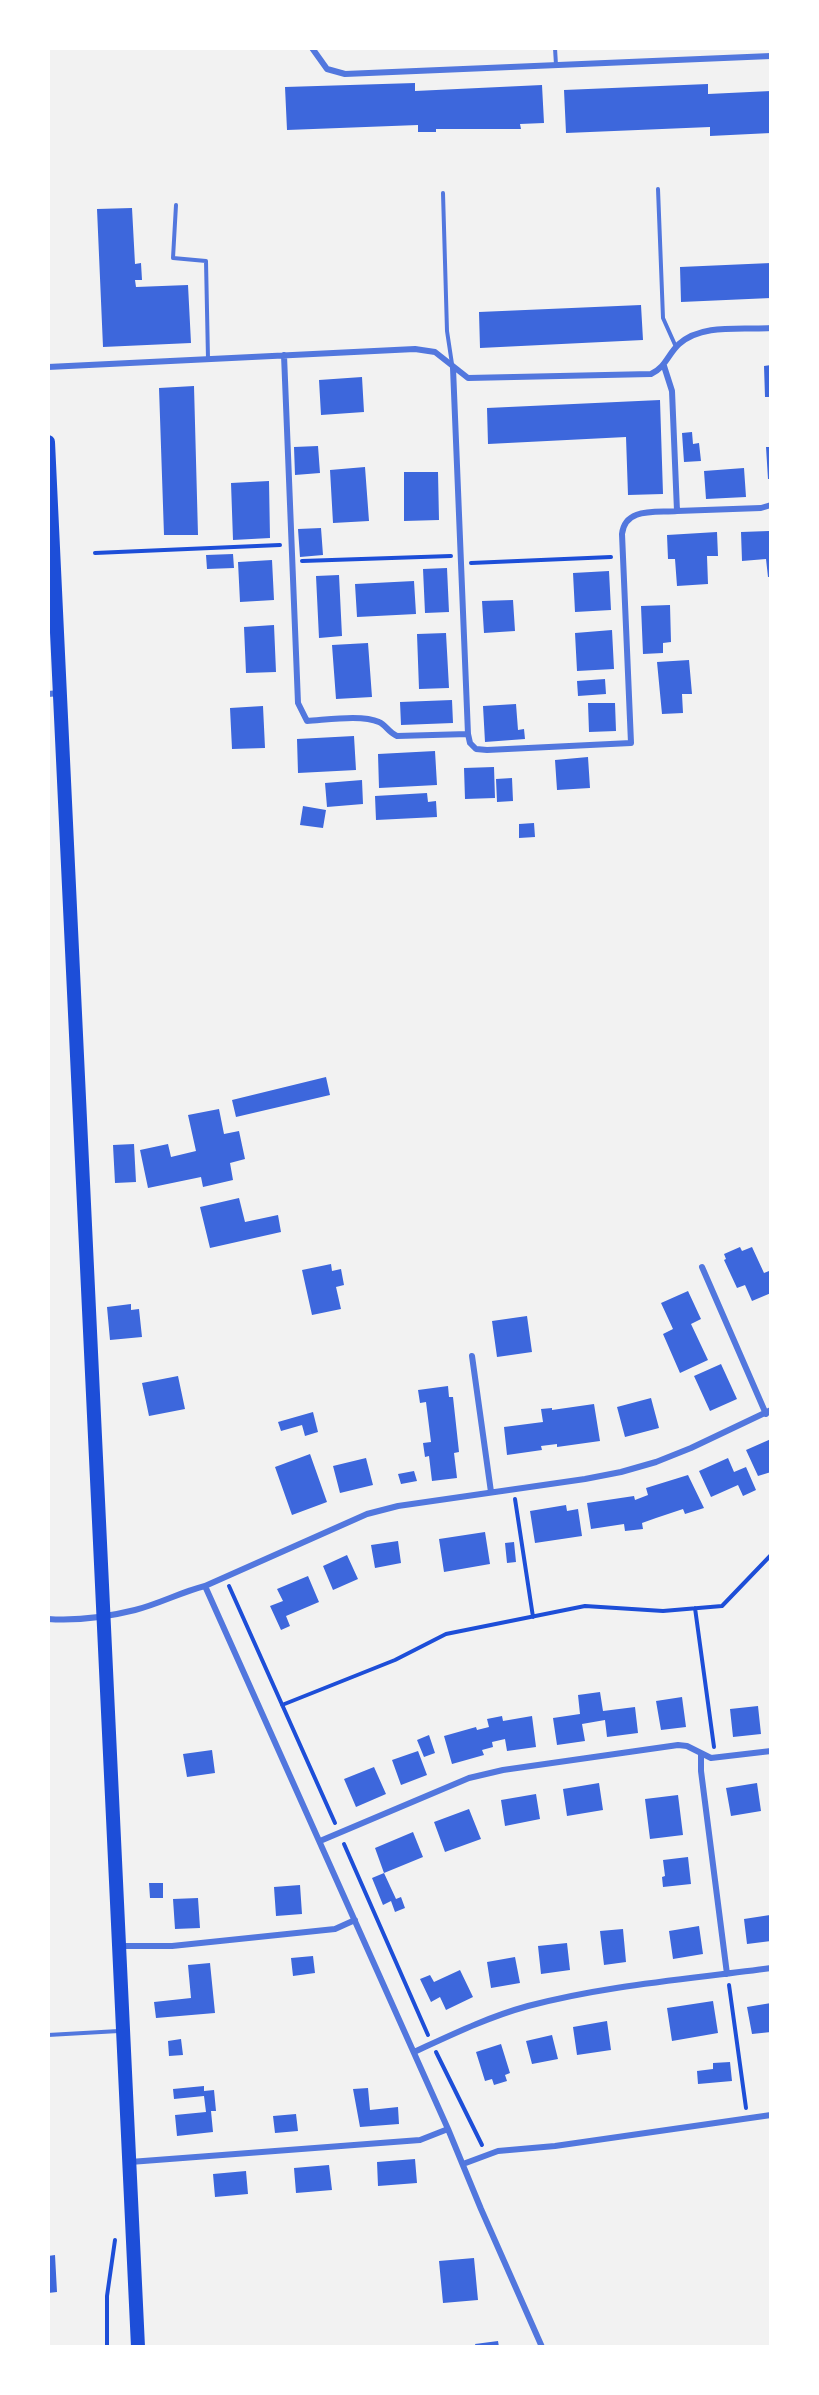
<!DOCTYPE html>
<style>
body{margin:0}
#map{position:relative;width:819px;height:2395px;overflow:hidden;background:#f2f2f2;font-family:"Varela Round",sans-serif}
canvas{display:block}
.frame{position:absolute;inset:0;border:50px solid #fff;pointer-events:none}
</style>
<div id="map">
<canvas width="819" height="2395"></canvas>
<div class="frame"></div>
</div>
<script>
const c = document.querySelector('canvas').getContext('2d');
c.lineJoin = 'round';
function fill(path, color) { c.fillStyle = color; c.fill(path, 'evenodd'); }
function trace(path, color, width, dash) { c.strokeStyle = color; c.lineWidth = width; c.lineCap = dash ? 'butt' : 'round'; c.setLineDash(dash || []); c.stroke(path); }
const building = new Path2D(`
 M415,83V91L542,85L544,123L520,124L521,129H436V132H418V125L287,130L285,87Z
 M708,84V94L771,91V133L710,136V127L566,133L564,90Z
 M132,208L135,264L141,263L142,280H135L136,287L188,285L191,343L103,347L97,209Z
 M771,263V298L681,302L680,267Z
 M641,305L643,340L480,348L479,312Z
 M771,365V397H765L764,366Z
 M362,377L364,412L321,415L319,380Z
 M194,386L198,535H164L159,388Z
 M660,400L663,494L628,495L626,437L488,444L487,408Z
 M692,432L693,444L699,443L701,461L684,462L682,433Z
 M318,446L320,473L295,475L294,447Z
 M766,447H771V479H768Z
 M365,467L369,521L333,523L330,470Z
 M744,468L746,497L706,499L704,471Z
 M404,472H438L439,520L404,521Z
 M269,481L270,538L233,540L231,483Z
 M321,528L323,555L300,557L298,529Z
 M769,531L771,577H768L766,559L742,561L741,532Z
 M717,532L718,556H707L708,584L677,586L675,559H668L667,535Z
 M233,554L234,568L207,569L206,555Z
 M272,560L274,600L240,602L238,562Z
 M447,568L449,612L425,613L423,569Z
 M609,571L611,610L575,612L573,573Z
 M339,575L342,636L319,638L316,576Z
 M414,581L416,614L357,617L355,584Z
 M513,600L515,631L484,633L482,601Z
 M670,605L671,642L663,643V653L643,654L641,606Z
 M274,625L276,672L246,673L244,627Z
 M612,630L614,669L577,671L575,633Z
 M446,633L449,688L419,689L417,634Z
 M368,643L372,697L336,699L332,645Z
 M689,660L692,694H682L683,713L662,714L657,662Z
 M605,679L606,694L578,696L577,681Z
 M452,700L453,723L401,725L400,702Z
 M588,703H615L616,731L589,732Z
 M516,704L518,730L524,729L525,739L485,742L483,706Z
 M263,706L265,748L232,749L230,708Z
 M354,736L356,770L298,773L297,739Z
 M435,751L437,785L379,788L378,754Z
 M588,757L590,788L557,790L555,760Z
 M494,767L495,798L465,799L464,768Z
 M512,778L513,801L497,802L496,779Z
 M362,780L363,804L327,807L325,783Z
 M427,793L428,802L436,801L437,817L376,820L375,796Z
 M303,806L326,810L323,828L300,825Z
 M534,823L535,837L519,838V824Z
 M326,1077L330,1095L236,1117L232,1100Z
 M219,1109L224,1134L239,1131L245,1159L230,1163L233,1180L203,1187L201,1177L148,1188L140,1150L168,1144L171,1157L196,1151L188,1115Z
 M134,1144L136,1182L115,1183L113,1145Z
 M239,1198L245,1222L278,1215L281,1232L210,1248L200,1207Z
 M740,1247L742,1251L752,1247L764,1273L769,1271L771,1275V1293L752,1301L745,1285L737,1288L724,1260L726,1259L724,1254Z
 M331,1264L332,1271L341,1269L344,1285L336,1287L341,1309L312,1315L302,1270Z
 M688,1291L701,1319L691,1324L708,1360L680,1373L663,1334L673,1329L661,1303Z
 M131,1304V1310L139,1309L142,1337L110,1340L107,1307Z
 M527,1316L532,1352L497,1357L492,1321Z
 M721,1364L737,1399L710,1411L694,1376Z
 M178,1376L185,1409L149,1416L142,1383Z
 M448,1386L449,1397H453L459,1452L454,1453L457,1478L432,1481L429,1456L425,1457L423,1443L431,1442L426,1402L420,1403L418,1390Z
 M651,1398L659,1428L625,1437L617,1407Z
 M594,1404L600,1441L557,1447V1444L541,1446L542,1450L507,1455L504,1427L543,1422L541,1409L552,1408V1410Z
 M313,1412L318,1432L305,1436L302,1425L281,1431L278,1422Z
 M771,1439V1472L758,1476L746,1450Z
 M310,1454L327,1502L292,1515L275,1467Z
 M366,1458L373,1485L340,1493L333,1466Z
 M728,1458L734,1472L746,1467L756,1490L743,1496L738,1485L711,1497L699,1471Z
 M414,1471L417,1481L401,1484L398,1474Z
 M688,1475L704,1508L685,1514L683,1509L656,1518L642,1523L643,1529L625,1531L624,1524L591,1529L587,1503L634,1496L635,1500L648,1495L646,1488Z
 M566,1505L567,1511L578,1509L582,1536L535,1543L530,1511Z
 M485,1532L490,1564L444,1572L439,1539Z
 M398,1541L401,1563L375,1568L371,1545Z
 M514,1542L516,1562L507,1563L505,1543Z
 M347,1555L358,1579L333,1590L323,1566Z
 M308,1576L319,1602L286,1616L290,1626L281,1630L270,1606L283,1601L277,1589Z
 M600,1692L603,1711L635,1707L638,1733L607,1737L605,1720L582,1724L585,1741L557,1745L553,1718L580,1714L578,1695Z
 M682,1697L686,1727L661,1730L656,1701Z
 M758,1706L761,1734L733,1737L730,1709Z
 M502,1716L503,1721L532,1716L536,1747L507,1751L505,1739L492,1742L493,1747L482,1750L484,1755L452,1764L444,1736L476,1727L477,1730L489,1727L487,1719Z
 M429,1735L435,1753L424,1757L417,1740Z
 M212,1750L215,1773L187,1777L183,1754Z
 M418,1751L427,1775L401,1785L392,1760Z
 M374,1767L386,1794L356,1807L344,1779Z
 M599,1783L603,1810L567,1816L563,1789Z
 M757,1783L761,1811L731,1816L726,1788Z
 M536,1794L540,1819L505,1826L501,1800Z
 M678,1795L683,1835L650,1839L645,1799Z
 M469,1809L481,1839L445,1852L434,1822Z
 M413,1832L423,1857L384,1873L375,1848Z
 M688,1857L691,1884L663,1887L662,1877L665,1876L663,1860Z
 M384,1873L396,1899L401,1897L405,1908L395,1912L391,1901L383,1905L372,1878Z
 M149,1883H163V1898H150Z
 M300,1885L302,1914L276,1916L274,1887Z
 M198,1898L200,1928L175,1929L173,1899Z
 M770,1915L771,1941L747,1944L744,1919Z
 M699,1926L703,1954L673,1959L669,1931Z
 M623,1929L626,1962L604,1965L600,1931Z
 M567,1943L570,1970L541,1974L538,1946Z
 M313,1956L315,1973L293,1976L291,1958Z
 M515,1957L520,1983L491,1988L487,1962Z
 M210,1963L215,2013L156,2018L154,2002L191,1998L188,1965Z
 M460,1970L473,1997L446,2010L440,1997L431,2002L420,1979L430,1975L434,1982Z
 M713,2001L718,2033L672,2041L667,2008Z
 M771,2003V2032L752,2034L747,2007Z
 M607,2021L611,2050L577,2055L573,2027Z
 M552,2035L558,2059L532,2064L526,2041Z
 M181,2039L183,2055L169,2056L168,2041Z
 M501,2044L510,2073L505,2075L507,2081L494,2085L492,2079L485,2081L476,2052Z
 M730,2062L732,2081L698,2084L697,2071L713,2069V2063Z
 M204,2086V2091L214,2090L216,2111H211L213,2132L177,2136L175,2115L206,2112L204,2096L174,2099L173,2089Z
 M368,2088L370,2110L398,2107L399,2124L360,2127L353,2089Z
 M296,2114L298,2131L275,2133L273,2116Z
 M415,2159L417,2183L378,2186L377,2162Z
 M329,2165L332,2190L296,2193L294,2168Z
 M246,2171L248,2194L215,2197L213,2174Z
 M55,2255L57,2292L48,2293V2256Z
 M474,2258L478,2300L443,2303L439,2261Z
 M498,2341L499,2347H476L475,2344Z`);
const path = new Path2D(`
 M95,553L280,545
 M302,561L451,556
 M471,563L611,557
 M515,1499L533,1617
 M229,1586L335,1823
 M695,1608L714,1747
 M282,1705L395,1660L446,1634L585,1606L663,1611L722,1606L771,1555
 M344,1844L428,2035
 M729,1985L746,2108
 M436,2052L482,2145
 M107,2347V2296L115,2240`);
const service = new Path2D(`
 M555,48L556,65
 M658,189L663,318L676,347
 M443,193L447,331L452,364
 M176,205L173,258L206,261L208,359
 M48,2035L119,2031`);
const minor = new Path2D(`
 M312,48L327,69L345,74L771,56
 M284,355L298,703L307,721C326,720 362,714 379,722C386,725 388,732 397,736L468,734L470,743L476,749L487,750L631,743L622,534C625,507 656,513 677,511L672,391L664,366
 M48,367L415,349L435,352L468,378L651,374C666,367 668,354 679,344C702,323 742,330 771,328
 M453,368L468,734
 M677,511L761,508L771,505
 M48,694L60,693
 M702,1267L766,1414
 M472,1356L491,1492
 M205,1586L367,1514L398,1506L585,1479L621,1472L656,1462L691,1448L771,1410
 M48,1619C77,1621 107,1617 135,1610C159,1604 181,1592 205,1586L448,2129L481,2209L542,2347
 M701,1754V1771L727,1974
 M320,1841L469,1778L503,1770L678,1745L687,1746L711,1758L771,1751
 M120,1946H172L335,1929L355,1920
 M414,2052C451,2035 488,2017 528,2006C607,1985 690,1979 771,1968
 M130,2162L420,2140L448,2129
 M463,2164L498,2151L555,2146L771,2115`);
const primary = new Path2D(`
 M48,442L138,2347`);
fill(building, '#3d67dc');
trace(path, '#1d4ed8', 4);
trace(service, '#5277de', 4);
trace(minor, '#5277de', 6);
trace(primary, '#1d4ed8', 14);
</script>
